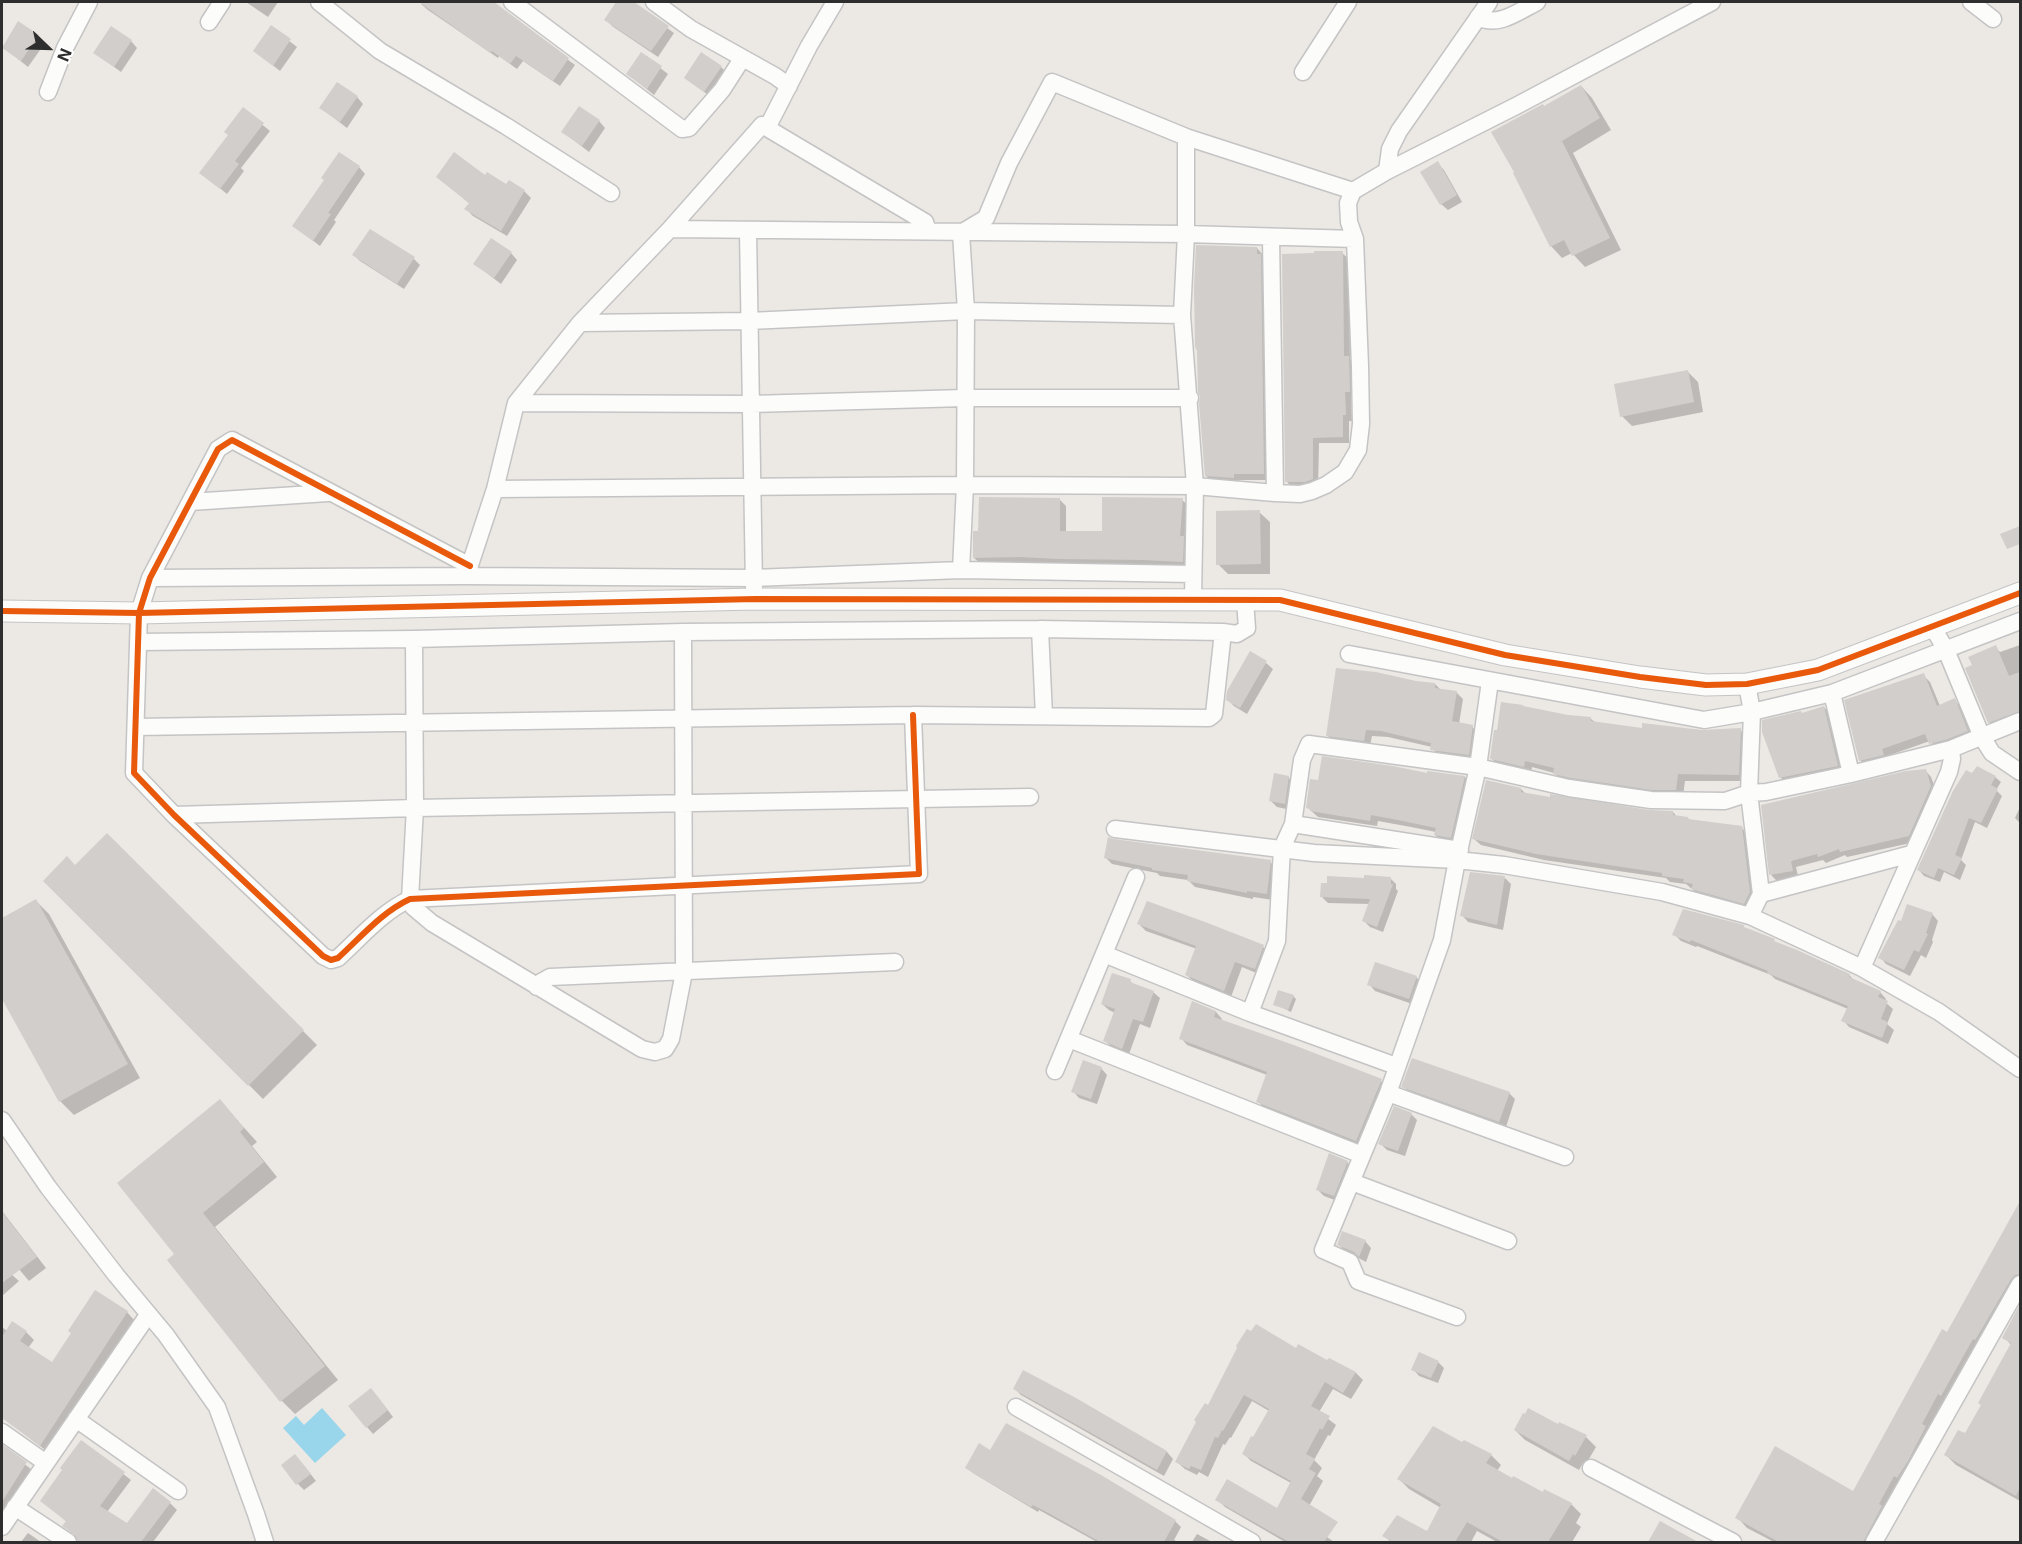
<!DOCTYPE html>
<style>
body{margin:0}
#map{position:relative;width:2022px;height:1544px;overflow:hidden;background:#ece8e4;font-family:Inter,sans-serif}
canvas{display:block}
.frame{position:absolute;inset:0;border:3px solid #2e2e2e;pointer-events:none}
.north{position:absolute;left:18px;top:18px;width:60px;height:60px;-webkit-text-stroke:4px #fff;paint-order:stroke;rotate:113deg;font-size:16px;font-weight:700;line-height:24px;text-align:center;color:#2e2e2e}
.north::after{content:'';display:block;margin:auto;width:21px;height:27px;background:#2e2e2e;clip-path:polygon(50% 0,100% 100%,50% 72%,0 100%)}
</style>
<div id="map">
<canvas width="2022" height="1544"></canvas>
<div class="frame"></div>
<div class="north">N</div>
</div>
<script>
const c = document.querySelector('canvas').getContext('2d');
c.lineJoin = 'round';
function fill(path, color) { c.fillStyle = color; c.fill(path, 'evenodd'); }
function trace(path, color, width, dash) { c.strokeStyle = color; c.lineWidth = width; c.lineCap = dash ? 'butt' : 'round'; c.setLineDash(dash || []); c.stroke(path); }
const water = new Path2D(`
 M322,1408L346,1435L315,1463L283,1428L296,1416L304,1425Z`);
const shadow = new Path2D(`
 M246,2H278L268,17Z
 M423,2H490L575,65L560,86L523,61L517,69L499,56L498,58L428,10L421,4Z
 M618,2H631L674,33L658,57L612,26L606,19Z
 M19,23L45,43L28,67L3,47Z
 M271,27L297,47L280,71L255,51Z
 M131,41L137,48L121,72L95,53Z
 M642,54L668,74L654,95L628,74Z
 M721,67L727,73L711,97L685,78Z
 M1581,86L1592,98L1611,130L1573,153L1621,250L1585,267L1572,253L1562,258L1551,246L1545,108Z
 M357,97L363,104L347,128L321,108Z
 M244,110L270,131L241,168L244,171L227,194L201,173L229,135Z
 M599,121L605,128L589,152L563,132Z
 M1437,163L1444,170L1462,202L1448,210L1441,204Z
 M359,167L365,174L334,220L336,222L320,246L294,226Z
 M438,177L486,178L506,186L509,182L524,191L531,198L507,236L473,216L466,209L470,204Z
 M1257,248L1263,255L1270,480H1239L1240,483L1213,482L1206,476Z
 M511,253L517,260L501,284L475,264Z
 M1342,253L1349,259L1350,359L1355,364L1356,398H1351L1352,421H1349V443H1319L1318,486L1293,488L1287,482Z
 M354,255L414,259L420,265L404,289L360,261Z
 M1688,372L1698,382L1703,412L1632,426L1622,416Z
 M1060,500L1066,506V532H1103L1182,500L1189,506V568L1026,563L981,564L974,558L980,533Z
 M1259,512L1270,522V574H1228L1218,564Z
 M2020,645V718L1996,729L1989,722L1995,647L2000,652Z
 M1250,653L1266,663L1273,669L1247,714L1234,706L1228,700Z
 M1923,675L1930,682L1940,706L1954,700L1961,707L1973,737L1937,749L1930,741L1887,756L1889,761L1867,767L1860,760Z
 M1435,684L1441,690L1456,692L1463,699L1459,724L1472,727L1479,733L1475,761L1438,756L1432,747L1388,737L1372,736L1370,746L1333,741L1327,735Z
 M1824,707L1830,714L1844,772L1787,784L1781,778L1802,714Z
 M1567,716L1590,718L1596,723L1643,730L1702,732L1740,730L1748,737L1746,781H1685L1683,796L1562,780L1554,773L1532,767L1531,773L1499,766L1491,758Z
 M1925,770L1931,777L1937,793L1915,842L1847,857L1845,855L1826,863L1823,860L1796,867L1798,876L1777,881L1771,875Z
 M1428,775L1465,777L1471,784L1457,844L1442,841L1435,835L1436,832L1411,827L1378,821L1377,826L1318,817L1307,807Z
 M1288,777L1295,784L1291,810L1277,807L1271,801Z
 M1995,777L2001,782L1996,790L2002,796L1987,828L1975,822L1961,860L1966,865L1960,880L1944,872L1940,882L1924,876L1919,870Z
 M1521,789L1526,794L1649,812H1673L1677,817L1688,818L1690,821L1742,828L1748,835L1756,899L1751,909L1699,895L1686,884L1670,882L1666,878L1544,860L1481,845L1474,839Z
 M2020,807V823L2015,818Z
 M107,835L317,1045L263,1099L45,881L76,867Z
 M1106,858L1270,862L1277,868L1273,900L1253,897V899L1195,887L1188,880L1160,876L1157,873L1112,864Z
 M1390,878L1396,884V889L1398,891L1383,932L1370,927L1364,921L1370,904L1328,903L1322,897Z
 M1505,878L1511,884L1503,930L1468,922L1462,915Z
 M36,901L49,914L140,1078L74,1115L61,1102L2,995V919Z
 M1932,914L1938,921L1932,940L1933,942L1926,958L1921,955L1910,976L1886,964L1880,957Z
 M1139,924L1263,947L1270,953L1261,975L1242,967L1231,997L1193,981L1187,975L1197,949L1146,931Z
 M1747,930L1849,975L1856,982L1880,992L1886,999L1885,1002L1893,1009L1887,1024L1894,1030L1888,1044L1849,1027L1843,1020L1848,1009L1775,979L1771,975L1697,946L1696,947L1681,941L1674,934Z
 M1416,977L1422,984L1415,1005L1375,991L1369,984Z
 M1130,981L1134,985L1153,992L1160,998L1150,1028L1140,1024L1129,1054L1112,1047L1105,1041L1115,1013L1109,1010L1102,1004Z
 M1293,996L1296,999L1291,1012L1275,1004Z
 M1193,1003L1216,1012L1222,1019L1221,1021L1381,1081L1387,1087L1362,1147L1264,1108L1258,1101L1267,1075L1187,1045L1181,1038Z
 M1101,1068L1107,1075L1097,1104L1079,1098L1073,1091Z
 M1403,1086L1509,1093L1515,1099L1506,1127L1410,1093Z
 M220,1101L257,1142L252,1146L277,1177L215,1227L338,1380L295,1414L282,1401L176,1254Z
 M1411,1114L1417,1120L1405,1156L1387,1150L1380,1143Z
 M1347,1162L1354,1169L1340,1202L1324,1196L1318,1190Z
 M2020,1204V1289L1877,1542H1774L1747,1528L1737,1517L1854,1493L1948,1334Z
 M2,1211L46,1268L29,1281L2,1249Z
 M1365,1241L1371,1248L1366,1262L1345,1251L1338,1244Z
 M2,1266L19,1281L2,1296Z
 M2020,1306V1501L1956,1465L1946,1455L1966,1436L2012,1346L2004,1337Z
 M127,1312L134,1320L48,1452L2,1417V1327L7,1331L26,1332L34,1340L28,1348L52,1364Z
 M1296,1350L1328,1362L1329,1360L1356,1373L1363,1380L1351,1399L1333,1389L1319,1412L1336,1425L1330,1436L1328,1435L1314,1460L1322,1468L1317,1476L1323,1481L1309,1506L1320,1532L1334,1542H1285L1225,1507L1217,1499L1278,1510L1291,1483L1251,1461L1243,1453L1254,1439L1269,1411L1252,1401L1231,1438L1230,1437L1225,1445L1223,1444L1208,1477L1199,1472L1197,1475L1185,1469L1177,1462L1209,1407Z
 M1438,1362L1444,1368L1438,1383L1419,1376L1413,1369Z
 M1015,1389L1076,1399L1167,1452L1173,1459L1164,1476L1021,1395Z
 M377,1396L393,1417L373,1434L367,1427Z
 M1515,1430L1586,1437L1596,1447L1586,1464L1583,1463L1579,1470L1525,1440Z
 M82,1442L131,1480L107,1512L127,1525L170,1503L177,1510L153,1542H87L71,1532L64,1526L67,1522L42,1501Z
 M1463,1444L1491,1455L1501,1465L1497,1471L1513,1480L1571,1504L1581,1514L1576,1523L1581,1527L1572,1542H1497L1477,1531L1471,1542H1391L1384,1536L1427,1533L1441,1508L1409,1489L1399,1479Z
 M2,1446L32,1470L2,1519Z
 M991,1452L1175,1521L1181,1527L1174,1540L1178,1542H1097L1039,1510L1038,1512L973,1473L967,1467Z
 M301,1462L316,1481L304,1490L298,1484Z
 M1660,1523L1695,1542H1650Z
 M28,1533L41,1542H21Z
 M1197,1534L1212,1542H1192Z`);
const building = new Path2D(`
 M419,2H494L569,58L553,81L516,56L510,64L492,51L490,53Z
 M616,2H634L669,26L651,51L604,20Z
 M18,21L39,35L21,61L2,48Z
 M271,25L291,39L273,66L253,51Z
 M111,26L132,40L114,67L93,53Z
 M641,52L662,66L647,89L626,74Z
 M701,52L722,66L704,92L684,78Z
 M337,82L358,96L340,122L319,108Z
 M1581,85L1600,118L1562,141L1610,238L1572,256L1564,240L1550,247L1513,173L1514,172L1491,132L1543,104L1544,106Z
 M579,106L600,120L582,146L561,132Z
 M243,107L264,123L235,161L239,164L220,189L199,173L228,135L224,132Z
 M339,152L360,166L328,213L331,214L313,241L292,226L324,180L321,178Z
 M454,152L485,175L487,172L506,184L509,180L525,190L501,231L464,209L469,203L436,177Z
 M1438,161L1457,195L1440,205L1420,172Z
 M370,229L415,257L397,284L352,255Z
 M491,238L512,252L494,278L473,264Z
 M1196,245L1257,247V254H1261L1264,474H1234V478L1205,476L1199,403L1200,397L1198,392L1197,351L1195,347L1194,287Z
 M1314,251H1343L1344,356H1349L1350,392H1345L1346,415H1343V437L1313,438V479L1305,482H1285L1282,254L1314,253Z
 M1688,370L1694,402L1620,417L1614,384Z
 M979,497L1060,498V531H1102V497L1183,498L1180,536H1184L1183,562L1144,560L1059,559L1019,557L973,558V531H978Z
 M1260,510L1261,564L1216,565V511Z
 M2020,526V544L2007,549L2000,534Z
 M1996,645L2009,676L2020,672V711L1988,723L1965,668L1972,665L1968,657Z
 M1250,651L1267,661L1240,708L1226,700L1227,691Z
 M1336,668L1376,672L1416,681L1435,683V688L1457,691L1452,721L1473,725L1469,755L1430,750L1431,743L1381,731L1366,730L1364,741L1326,736Z
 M1924,673L1937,706L1955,698L1968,731L1948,739L1929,744L1925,734L1882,749L1884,755L1859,761L1844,700Z
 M1501,702L1523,705V706L1568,715L1591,717V721L1642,728V723L1702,730L1741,728L1739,775L1678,774L1676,790H1652L1571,778L1553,774L1554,768L1525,761L1524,767L1490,759L1494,730H1497Z
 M1824,706L1838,766L1779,778L1762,732V720L1801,711L1802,713Z
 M1322,756L1393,766L1427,773V771L1465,776L1451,838L1434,835L1436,828L1403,821L1371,815L1370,821L1310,811V809L1306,808L1310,779L1318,780Z
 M1977,766L1996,776L1991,785L1998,789L1981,823L1969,818L1955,855L1962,858L1954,875L1938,868L1934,878L1917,870L1953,791L1966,770L1972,773Z
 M1926,769L1931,786L1909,836L1840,852L1839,849L1818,857L1817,854L1791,861L1793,871L1769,875L1761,805L1906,771Z
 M1274,773L1289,776L1285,804L1269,801Z
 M1486,780L1521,788V792L1550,797V794L1649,810L1673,811V815L1688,817V819L1742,826L1750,892L1744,904L1691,889L1693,884L1683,882L1684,879L1662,876V873L1536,854L1472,839Z
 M107,833L304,1030L248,1086L43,881L67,856L75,865Z
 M1108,837L1114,839L1271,860L1267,894L1247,891V893L1187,881L1188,875L1152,870V868L1104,858Z
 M1470,872L1505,876L1497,925L1460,916Z
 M1364,875L1391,877V884H1393L1377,927L1362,921L1370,899L1320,897L1321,883H1327V876L1364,878Z
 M36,899L128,1064L59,1102L2,999V918Z
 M1147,901L1205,922L1264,945L1255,969L1235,962L1224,991L1185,975L1196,946L1137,924Z
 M1907,904L1933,913L1926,933L1928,934L1919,952L1914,950L1904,970L1878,958L1898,920L1901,921Z
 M1683,909L1744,925V927L1775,939L1774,941L1797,950L1850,974L1849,977L1881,991L1878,997L1888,1001L1881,1019L1888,1022L1882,1038L1841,1021L1848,1006L1767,973L1768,971L1691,940L1690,942L1672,935Z
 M1375,962L1417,976L1409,999L1367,985Z
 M1112,973L1131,979L1130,982L1154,991L1143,1022L1133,1019L1122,1049L1103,1041L1115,1009L1101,1004Z
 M1278,990L1294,995L1288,1010L1273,1005Z
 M1192,1001L1216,1011L1214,1017L1291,1044L1382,1079L1356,1141L1256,1102L1267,1072L1179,1039Z
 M1412,1058L1510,1092L1499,1122L1401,1087Z
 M1083,1060L1102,1067L1091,1099L1071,1092Z
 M220,1099L244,1128L240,1132L264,1162L203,1213L325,1366L280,1402L167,1260L174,1254L117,1183Z
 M1394,1106L1412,1113L1398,1151L1378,1144Z
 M1329,1153L1348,1161L1334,1196L1316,1190Z
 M2020,1201V1274L2015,1275L2011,1279L1983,1327L1975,1340L1973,1339L1941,1396L1938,1394L1922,1424L1926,1426L1908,1461L1897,1478L1894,1476L1879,1504L1882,1506L1863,1542H1779L1735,1518L1775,1446L1853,1491L1942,1329L1947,1332Z
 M2,1212L37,1257L2,1283Z
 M1342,1231L1366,1240L1359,1257L1354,1252L1337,1245Z
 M95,1290L128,1311L40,1446L2,1418V1337L12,1321L27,1331L20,1341L52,1362L71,1333L68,1331Z
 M2020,1304V1487L2016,1496L1944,1455L1958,1430L1965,1433L1981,1405L1978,1403L2011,1343L2002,1338Z
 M1256,1324L1296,1348L1298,1344L1327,1360L1329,1358L1356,1372L1343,1393L1325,1382L1311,1406L1330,1416L1322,1430L1320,1428L1306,1454L1315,1459L1309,1469L1316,1473L1301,1499L1338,1522L1324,1542H1289L1215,1500L1227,1479L1277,1508L1291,1481L1242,1454L1251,1436L1253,1437L1269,1409L1244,1395L1223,1431L1222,1430L1218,1438L1215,1437L1201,1470L1191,1466L1189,1469L1175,1462L1196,1422L1194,1420L1205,1403L1208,1405L1237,1348L1236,1346L1247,1329L1251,1331Z
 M1419,1352L1439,1361L1431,1378L1411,1370Z
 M1023,1370L1076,1398L1167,1451L1157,1470L1013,1389Z
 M371,1388L388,1410L366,1428L348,1406Z
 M1528,1408L1558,1424L1559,1422L1587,1435L1575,1456L1573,1454L1569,1461L1514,1430L1523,1413L1525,1414Z
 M1006,1423L1101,1475L1176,1520L1164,1542H1100L1052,1515L1033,1505L1031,1507L965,1468L979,1443L990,1450Z
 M1433,1426L1462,1442L1464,1440L1492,1454L1486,1463L1512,1478L1513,1476L1543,1492L1544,1489L1572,1503L1548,1542H1503L1467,1522L1455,1542H1393L1382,1536L1397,1515L1427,1531L1441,1504L1397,1479Z
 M81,1440L125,1472L100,1506L127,1523L153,1488L171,1502L141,1542H78L74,1534L62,1526L66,1521L40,1501L62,1470L60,1468Z
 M2,1444L27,1462L2,1502Z
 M295,1454L311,1474L296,1485L281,1465Z
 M1660,1521L1698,1542H1648Z`);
const minor = new Path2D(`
 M319,2L380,51L506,126L611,193
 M512,2L682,129L689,128L722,90L742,59
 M654,2L691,29L775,76L789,86
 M1971,2L1993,19
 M1478,17C1498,28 1519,11 1537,2
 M209,22L222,2
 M1303,72L1348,2
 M48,92L65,48L89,2
 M767,128L809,46L835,2
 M1186,137L1353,191
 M1387,171L1390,149L1399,131L1489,2
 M670,229L1186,234L1355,239
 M748,231L754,587
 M1271,237L1275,493
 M580,323L749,321L966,311L1182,315
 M516,403L751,404L965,398H1190
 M495,489L965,485L1195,486L1275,493L1300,494L1312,491L1326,485L1345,472L1358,450L1361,424L1360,366L1355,239L1349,222L1348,203L1353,191L1387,171L1516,106L1712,2
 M190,502L328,493
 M470,566L232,440L218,449L150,578L139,613L134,773L174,815L323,956L331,960L338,958C361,937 382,912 410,899L919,874L913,715
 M961,570L965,485L966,311L961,233L986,218L1009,163L1052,82L1186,137V234L1182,315L1195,486L1193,598
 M467,574L495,489L516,403L580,323L670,229L762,125L925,222L928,231
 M150,578L466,576L753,578L961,570L1193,574
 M1932,626L1946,650L1982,737L1992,753L2020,772
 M1040,629L1044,716
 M414,639L415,808L410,899L413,907L432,923L642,1049L655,1052L665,1049L671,1039L684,972L683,632
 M138,642L414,639L683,632L1040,629L1223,632L1237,634L1247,628L1245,600
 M1349,654L1704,720L1752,712L1832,693L2020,621
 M1747,684L1752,712L1749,793L1761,894L1750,916
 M1832,693L1851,774
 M136,727L913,715L1209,718L1214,714L1223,632
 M174,815L415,808L1030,797
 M1293,824L1460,850
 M1115,829L1314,853L1457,860L1504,865L1662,892L1750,916L1862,968L1939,1012L2020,1069
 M1761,894L1911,854
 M1104,954L1250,1013L1396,1066
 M1862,968L1949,772L1952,759L1951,749
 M537,987L541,982L550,977L895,962
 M1250,1013L1277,941L1282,848L1293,824L1302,760L1309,744L1478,767L1569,788L1651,800L1725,801L1749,793L1766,792L1851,774L1951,749L2020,721
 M1069,1039L1362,1155
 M1055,1071L1136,877
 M1388,1093L1565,1157
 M2,1120L48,1187L116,1275L166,1335L217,1407L256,1514L265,1542
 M1352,1182L1508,1241
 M1457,1317L1358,1281L1350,1262L1323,1250L1388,1093L1442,940L1457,860L1478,767L1490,681
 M1016,1407L1252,1542
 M76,1419L178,1491
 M2,1432L46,1463
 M1591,1468L1733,1542
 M15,1507L68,1542
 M2,1527L148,1315
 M1874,1542L2020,1284`);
const tertiary = new Path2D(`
 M2,611L139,613L755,599L1280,600L1505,655L1640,677L1706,685L1747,684L1818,670L2020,593`);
const cycleway = new Path2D(`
 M470,566L232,440L218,449L150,578L139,613L134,773L174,815L323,956L331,960L338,958C361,937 382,912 410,899L919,874L913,715
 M2,611L139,613L755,599L1280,600L1505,655L1640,677L1706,685L1747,684L1818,670L2020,593`);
fill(water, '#99d6ec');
fill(shadow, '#0003');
fill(building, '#d1cecb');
trace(minor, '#c5c4c5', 19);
trace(tertiary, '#c5c4c5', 23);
trace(minor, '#fcfcfb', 16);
trace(tertiary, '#fcfcfb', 21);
trace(cycleway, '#e8590c', 6);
</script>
